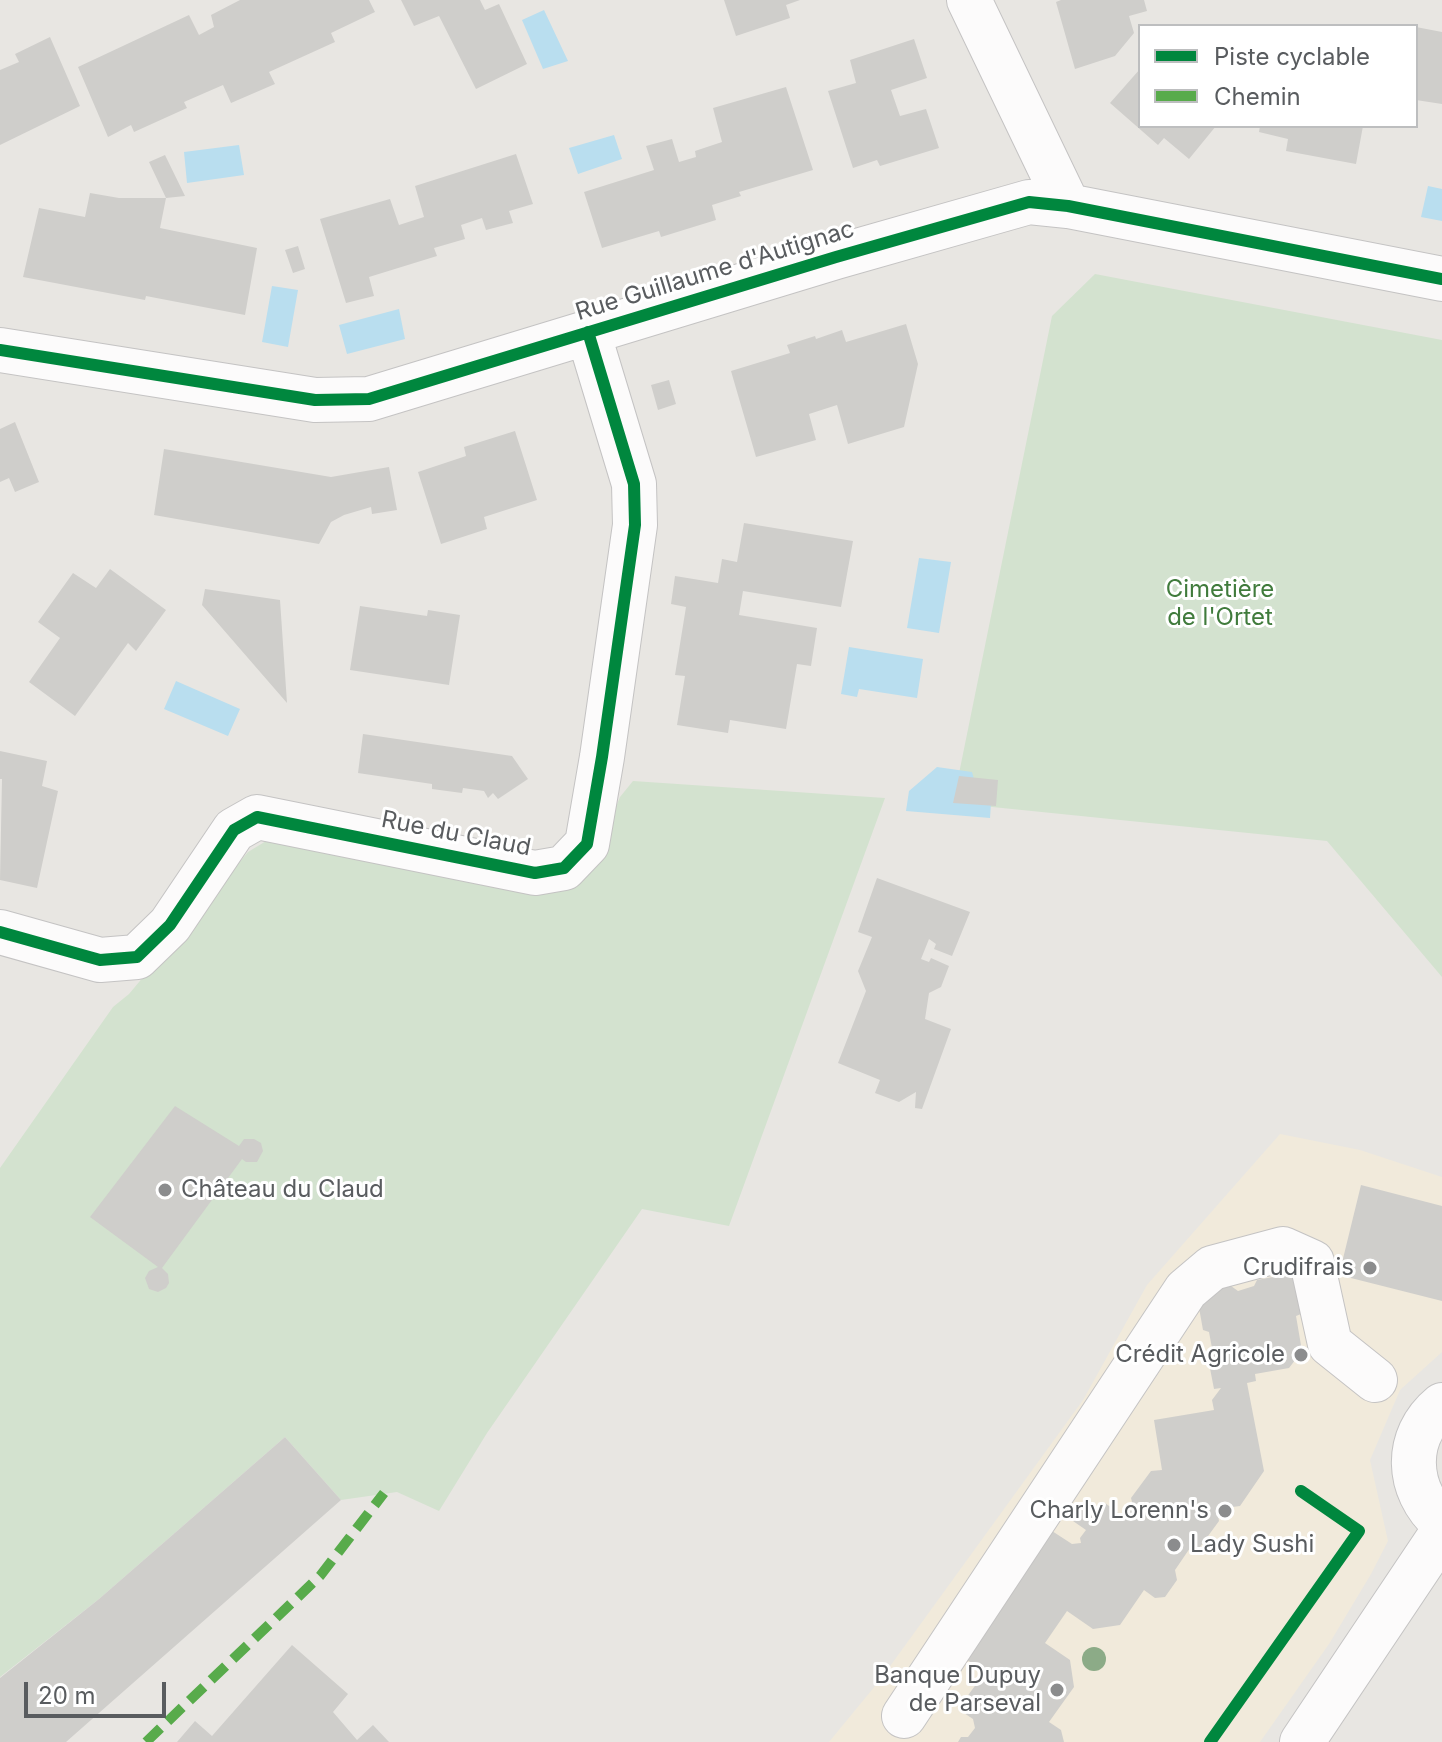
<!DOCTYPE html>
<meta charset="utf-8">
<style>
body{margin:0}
#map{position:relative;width:1442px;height:1742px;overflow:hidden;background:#e8e6e2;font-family:Inter,sans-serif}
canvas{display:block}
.legend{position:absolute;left:1138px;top:24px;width:280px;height:104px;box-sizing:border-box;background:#fff;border:2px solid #bdbebf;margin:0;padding:10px 14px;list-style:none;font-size:24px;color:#595c5f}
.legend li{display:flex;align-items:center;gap:16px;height:40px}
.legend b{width:40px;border:2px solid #bdbebf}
.scale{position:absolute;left:24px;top:1682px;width:142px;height:36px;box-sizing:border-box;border:4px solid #595c5f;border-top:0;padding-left:10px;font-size:24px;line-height:28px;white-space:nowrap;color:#595c5f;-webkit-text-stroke:6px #fff;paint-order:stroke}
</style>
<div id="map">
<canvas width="1442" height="1742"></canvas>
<ul class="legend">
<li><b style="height:10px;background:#00873e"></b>Piste cyclable</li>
<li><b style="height:10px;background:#58ab4b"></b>Chemin</li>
</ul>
<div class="scale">20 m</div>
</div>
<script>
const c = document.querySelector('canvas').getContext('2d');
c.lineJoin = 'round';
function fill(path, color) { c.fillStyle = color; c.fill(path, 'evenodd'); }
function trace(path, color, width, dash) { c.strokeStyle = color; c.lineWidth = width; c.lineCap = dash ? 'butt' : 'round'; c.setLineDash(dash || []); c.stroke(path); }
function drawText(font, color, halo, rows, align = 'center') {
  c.font = font + ' Inter,sans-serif'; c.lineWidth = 6; c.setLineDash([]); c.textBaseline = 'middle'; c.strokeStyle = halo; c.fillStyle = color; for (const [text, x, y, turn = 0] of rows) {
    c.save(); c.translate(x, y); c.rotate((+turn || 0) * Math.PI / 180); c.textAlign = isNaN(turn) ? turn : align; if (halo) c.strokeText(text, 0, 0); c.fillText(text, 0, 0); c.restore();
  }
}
const commercial = new Path2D(`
 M1280,1134L1360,1150L1442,1177V1352L1400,1390L1370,1460L1388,1541L1371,1574L1329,1644L1260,1742H829L880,1680L1083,1400L1147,1285Z`);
const green = new Path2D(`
 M1095,274L1442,340V977L1327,841L953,803L1052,316Z
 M633,781L885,798L729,1226L642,1209L487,1433L439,1511L397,1492L341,1500L285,1437L99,1599L0,1677V1168L113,1007L129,994L248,852L276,835L538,887L597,852L620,797Z`);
const water = new Path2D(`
 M544,10L568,61L543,69L522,20Z
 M614,135L622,159L578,174L569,148Z
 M239,145L244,175L187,183L184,152Z
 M1428,186L1442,189V221L1421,217Z
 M272,286L298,290L288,347L262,342Z
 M399,309L405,339L347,354L339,325Z
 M919,558L951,562L939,633L907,628Z
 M849,647L923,659L917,698L859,689L857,697L841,694Z
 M176,681L240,709L228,736L164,709Z
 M937,767L972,772L976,786L992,788L990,818L906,811L909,791Z`);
const building = new Path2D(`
 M240,0H369L375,12L331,33L335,42L269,72L275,84L231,103L223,85L184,102L187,108L134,132L131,125L108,137L78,67L189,15L199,35L214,27L211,15Z
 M401,0H480L485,10L499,4L527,64L476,89L439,16L414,26Z
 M724,0H800L786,5L790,18L736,36Z
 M1061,0H1144L1147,11L1129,16L1134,33L1115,56L1075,69L1056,2Z
 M1416,27L1442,32V104L1416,100Z
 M50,37L80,106L0,145V70L19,62L15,54Z
 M914,39L927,78L891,90L900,116L926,109L939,148L880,166L877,160L853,168L828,91L856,83L850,60Z
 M1140,69V126H1216L1189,159L1164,138L1158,145L1110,103Z
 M786,87L813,170L739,192L741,196L712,205L716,220L661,237L659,231L602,248L584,192L654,170L646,146L672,139L679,162L696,157L695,151L722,142L713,108Z
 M1260,126H1363L1356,164L1286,151L1288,139L1259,132Z
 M516,154L533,204L509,211L513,223L486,230L482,218L461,225L465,239L434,248L437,256L369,277L374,296L346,303L320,219L390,199L399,225L424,217L415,186Z
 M165,155L185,196L166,198L149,162Z
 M90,193L119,198H166L160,228L257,248L245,315L146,296L145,300L23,277L39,208L85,217Z
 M298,246L305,269L293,273L285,250Z
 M906,324L918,364L904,427L848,444L837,405L809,414L816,440L756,457L731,371L790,353L787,345L815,336L816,339L842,330L846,342Z
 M669,380L676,404L658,410L651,385Z
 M15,422L39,482L15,492L9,478L0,482V429Z
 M515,431L537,500L484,517L487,529L441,544L418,472L466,456L464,447Z
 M164,449L331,477L389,467L397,510L372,514L371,507L344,515L331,522L319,544L154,515Z
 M744,523L853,541L841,607L743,591L739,615L817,628L811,666L797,664L786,729L730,720L728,733L677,725L685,676L675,675L686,607L671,604L675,576L718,583L722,559L737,562Z
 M110,569L166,610L136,651L128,643L75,716L29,682L60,638L38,622L73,573L96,588Z
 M205,589L280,600L287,703L202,605Z
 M360,606L427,616L428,610L460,615L449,685L350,670Z
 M363,734L512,756L528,779L498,799L493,793L488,798L484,791L463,788L462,793L432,789V784L358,773Z
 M0,751L47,761L42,786L58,791L37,888L0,880L2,779H0Z
 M959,776L998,780L996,806L953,803Z
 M877,878L970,912L952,956L934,949L936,944L929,939L921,959L929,962L931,958L949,966L941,987L929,993L925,1019L951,1029L922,1109L915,1108L916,1092L899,1102L875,1093L880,1080L838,1063L866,991L858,971L872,937L858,932Z
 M175,1106L239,1146L244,1139H254L261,1143L263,1151L257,1162H246L242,1159L162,1268L168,1274L169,1283L166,1288L158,1292L149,1289L145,1278L149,1271L158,1267L90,1217Z
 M1361,1185L1442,1206V1301L1339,1275Z
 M1294,1273L1301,1314L1296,1316L1302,1351L1289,1368L1255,1374L1256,1381L1247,1383L1264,1471L1240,1506L1217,1509L1219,1521L1200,1547L1190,1548L1175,1570L1177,1580L1165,1597L1155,1598L1144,1590L1120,1625L1093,1629L1067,1611L1045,1643L1070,1660L1074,1687L1049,1722L1061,1730L1064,1742H958L961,1737H968L975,1728L973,1719L958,1709L980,1679L985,1677L982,1675L983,1671L963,1657L1052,1531L1072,1544L1081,1543L1080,1538L1086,1530L1073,1521L1086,1502L1099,1511L1105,1503L1124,1517L1133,1506L1131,1498L1151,1471L1162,1470L1154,1420L1214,1410L1212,1400L1221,1388L1214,1389L1207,1353L1212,1348L1209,1332L1203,1330L1196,1291L1231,1286L1238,1291L1254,1286L1257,1280Z
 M285,1437L341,1500L66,1742H0V1678L99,1599Z
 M292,1645L348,1694L333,1712L357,1740L373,1725L389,1742H177L195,1721L212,1736Z`);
const minor = new Path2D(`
 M969,0L1068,206
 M0,350L315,400L369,399L836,257L1029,202L1068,206L1442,279
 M0,932L100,960L137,957L170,925L234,830L257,817L535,873L564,868L587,844L602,757L635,525L634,484L588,332
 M1442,1405C1403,1437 1406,1490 1442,1522
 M904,1716L1186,1290L1212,1268L1283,1249L1312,1262L1330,1344L1375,1380
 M1302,1742L1442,1533`);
const quiet = new Path2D(`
 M146,1742L320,1576L384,1493`);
const cycleway = new Path2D(`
 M0,350L315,400L369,399L836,257L1029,202L1068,206L1442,279
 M0,932L100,960L137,957L170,925L234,830L257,817L535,873L564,868L587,844L602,757L635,525L634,484L588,332
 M1210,1742L1359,1531L1301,1491`);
const trees = [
 [1094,1659]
];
const markers = [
 [165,1190,8,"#8b8c8d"],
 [1370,1268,8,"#8b8c8d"],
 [1301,1355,8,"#8b8c8d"],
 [1225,1511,8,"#8b8c8d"],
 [1174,1545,8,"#8b8c8d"],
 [1057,1690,8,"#8b8c8d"]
];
const streetNames = [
 ["Rue Guillaume d'Autignac",715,271,-17],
 ["Rue du Claud",456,834,11]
];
const parkNames = [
 ["Cimetière",1220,590],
 ["de l'Ortet",1220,618]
];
const poiNames = [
 ["Château du Claud",181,1190,"left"],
 ["Crudifrais",1354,1268],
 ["Crédit Agricole",1285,1355],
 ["Charly Lorenn's",1209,1511],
 ["Lady Sushi",1190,1545,"left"],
 ["Banque Dupuy",1041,1676],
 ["de Parseval",1041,1704]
];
fill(commercial, '#f1eadb');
fill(green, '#d3e2cf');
fill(water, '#b9deef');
fill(building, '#cfcecb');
trace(minor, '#c4c3c3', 46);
trace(minor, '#fcfbfb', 44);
trace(quiet, '#58ab4b', 10, [20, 10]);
trace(cycleway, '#00873e', 12);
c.fillStyle = '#8cab87';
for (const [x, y] of trees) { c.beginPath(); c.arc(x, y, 12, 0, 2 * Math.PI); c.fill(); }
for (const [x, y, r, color] of markers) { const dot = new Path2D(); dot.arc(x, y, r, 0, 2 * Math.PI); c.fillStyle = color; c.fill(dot); trace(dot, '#fff', 3); }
drawText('24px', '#595c5f', '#fff', streetNames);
drawText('24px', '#407b3c', '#fff', parkNames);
drawText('24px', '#595c5f', '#fff', poiNames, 'right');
</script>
